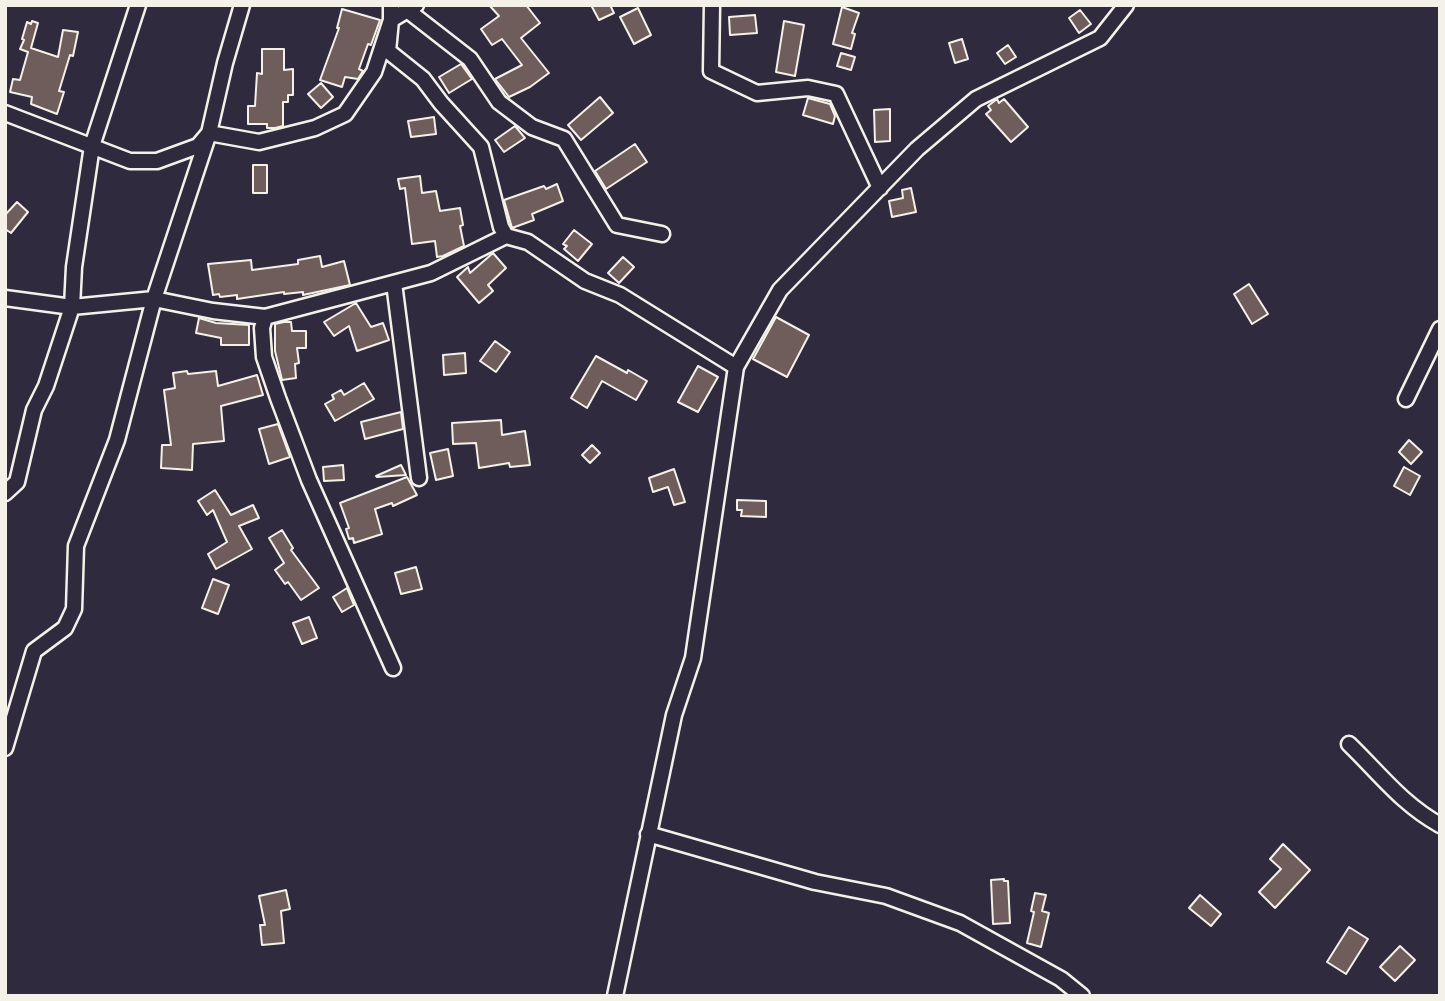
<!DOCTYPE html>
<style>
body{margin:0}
#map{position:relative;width:1445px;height:1001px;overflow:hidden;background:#2f2a3d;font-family:"Gochi Hand",sans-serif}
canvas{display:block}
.frame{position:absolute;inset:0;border:7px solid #f4f1e8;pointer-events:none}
</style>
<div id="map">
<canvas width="1445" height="1001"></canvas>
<div class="frame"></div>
</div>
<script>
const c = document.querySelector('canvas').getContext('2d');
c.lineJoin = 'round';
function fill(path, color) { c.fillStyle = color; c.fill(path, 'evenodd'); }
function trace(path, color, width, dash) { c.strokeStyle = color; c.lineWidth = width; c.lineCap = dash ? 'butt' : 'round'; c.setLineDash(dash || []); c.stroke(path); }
const building = new Path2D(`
 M489,5H526L540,23L521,38L549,73L530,87L509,97L495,79L522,65L502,39L492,45L481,29L499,16Z
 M591,5H610L614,13L599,20Z
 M842,7L859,13L852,33L855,34L851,49L833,44Z
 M638,8L651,35L634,44L620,17Z
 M342,9L380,20L371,45L368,44L359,69L363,71L358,79L345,77L342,87L320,80L339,28H337Z
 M1080,10L1091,24L1079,33L1069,18Z
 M755,15L757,33L730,35L729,17Z
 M32,21L38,23L31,48L58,57L63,30L78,32L73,56L70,55L59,91L64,92L57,114L31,104L32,97L10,92L13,79L20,80L28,52L20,49L24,40L22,39L27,22L31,24Z
 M784,21L804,25L795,76L776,72Z
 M962,39L968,59L955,63L949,43Z
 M1008,45L1016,57L1005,64L997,53Z
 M262,49H284V70L293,69V95H288V102H283V126L275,128H267V124H248V106H255L257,73L262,74Z
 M841,53L855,57L851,70L837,66Z
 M461,64L472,79L449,93L439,77Z
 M321,83L333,97L321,108L308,94Z
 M600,97L613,113L581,140L568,125Z
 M808,98L830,104L835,116L833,124L803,115Z
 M997,99L999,103L1004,99L1028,127L1011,142L986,114L991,110L988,106Z
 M890,109V141L875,142L874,110Z
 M434,117L436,134L411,137L408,121Z
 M515,126L525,138L504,152L495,140Z
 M635,144L647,162L606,189L595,171Z
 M253,165H267V193H253Z
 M420,176L422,193L436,191L440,211L460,208L463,225L460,226L464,246L443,256L437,257L435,241L412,244L405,188L400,189L398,179Z
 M557,184L563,201L532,214L534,220L512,228L504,200L544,186L546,189Z
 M911,188L916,212L892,217L889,201L903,198L902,190Z
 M17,202L28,212L11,233L5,229V215Z
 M574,230L592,244L578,261L564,249L567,246L563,244Z
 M493,253L506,268L488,285L493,291L479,303L457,277L468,267L470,273Z
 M320,256L322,267L344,261L350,285L303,295V292L284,294V292L237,299V295L220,297L219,294L213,295L208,264L251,260L252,270L298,264V260Z
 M623,257L634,267L619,283L608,273Z
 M1249,284L1268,314L1252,324L1234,294Z
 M356,303L371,327L383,323L389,340L357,351L349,326L334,336L324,322Z
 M776,317L809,335L787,377L753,359Z
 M199,318L216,323L249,325V345H221V338L196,333Z
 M284,322H291L292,331H306V348H297L299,363L295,364L296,378L282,380L275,351V324Z
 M495,341L510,352L496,372L480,361Z
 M465,353L466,373L444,375L443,355Z
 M596,356L627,373L628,370L647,381L636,400L602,381L587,408L571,398Z
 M698,366L718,377L698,412L678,402Z
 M187,371L188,374L216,371L218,386L257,375L263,395L221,406L224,441L193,444L192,470L161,468L162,445H171L164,390L175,388L173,373Z
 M364,383L374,399L335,421L325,404L334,399L332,395L341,390L344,395Z
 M401,412L403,429L365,439L361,422Z
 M501,420L502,435L525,431L530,465L510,467L509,463L479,468L476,443L453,444L452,423Z
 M278,424L290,457L269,464L259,429Z
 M1409,440L1422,452L1411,464L1399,452Z
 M592,445L600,453L590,463L582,455Z
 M448,449L453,476L436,480L430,453Z
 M343,465L344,480L324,481L323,467Z
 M401,465L406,475L377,477L376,476Z
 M1404,467L1420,476L1410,495L1394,486Z
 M674,469L685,502L674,505L668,487L653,492L649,478Z
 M407,477L417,495L393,506L392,503L375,509L382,534L354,543L353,538L349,539L346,529L349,528L340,503Z
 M215,490L231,515L253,505L259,518L239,526L252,549L216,569L208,554L227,542L213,510L207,515L198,501Z
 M737,500L766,501V517L741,516L742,510H737Z
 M282,530L293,548L291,550L319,588L301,600L288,582L285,584L275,570L284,563L269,538Z
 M416,567L422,589L401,594L395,573Z
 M213,579L229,585L218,614L202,608Z
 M347,588L354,605L342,612L333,597Z
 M309,617L317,638L302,644L293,623Z
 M1283,844L1310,870L1275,908L1259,892L1281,869L1270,859Z
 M1004,879V881H1008L1010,923L993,924L991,880Z
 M286,890L290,909L281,911L284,943L262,945L260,925H265L259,896Z
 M1035,893L1046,895L1042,911L1049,913L1041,947L1027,943L1034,912L1031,911Z
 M1200,895L1221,914L1211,926L1189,908Z
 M1349,927L1368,939L1346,974L1327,962Z
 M1400,946L1415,960L1395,981L1380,967Z`);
const minor = new Path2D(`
 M416,5L391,20L388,51L423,79L441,103L481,147L501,227L506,236L528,242L585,281L620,295L736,367
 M712,5L711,71L757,93L808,88L836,94L880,188
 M407,10L470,59L499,102L532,127L564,139L617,225L662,234
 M5,113L130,161H157L198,146L209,133L259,142L315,128L345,114L374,72L391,20V5
 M394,283L419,478
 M5,298L72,307L154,299L213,311L265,317L431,273L506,236
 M265,317L262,328L264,357L278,398L309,480L393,668
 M1406,399L1440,329
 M5,493L17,482L34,410L46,386L72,307L74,267L92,146L138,5
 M1349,744C1380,774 1402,804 1440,825
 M5,748L34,651L65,628L74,609L76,546L117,440L154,299L209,133L225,63L242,5
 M648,834L815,882L886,896L960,923L1061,979L1082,996
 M615,996L674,715L693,658L736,367L780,290L917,149L976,99L1100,38L1126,5`);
fill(building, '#6f5d5c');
trace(building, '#f4f1e8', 2);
trace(minor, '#f4f1e8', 19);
trace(minor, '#2f2a3d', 14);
</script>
